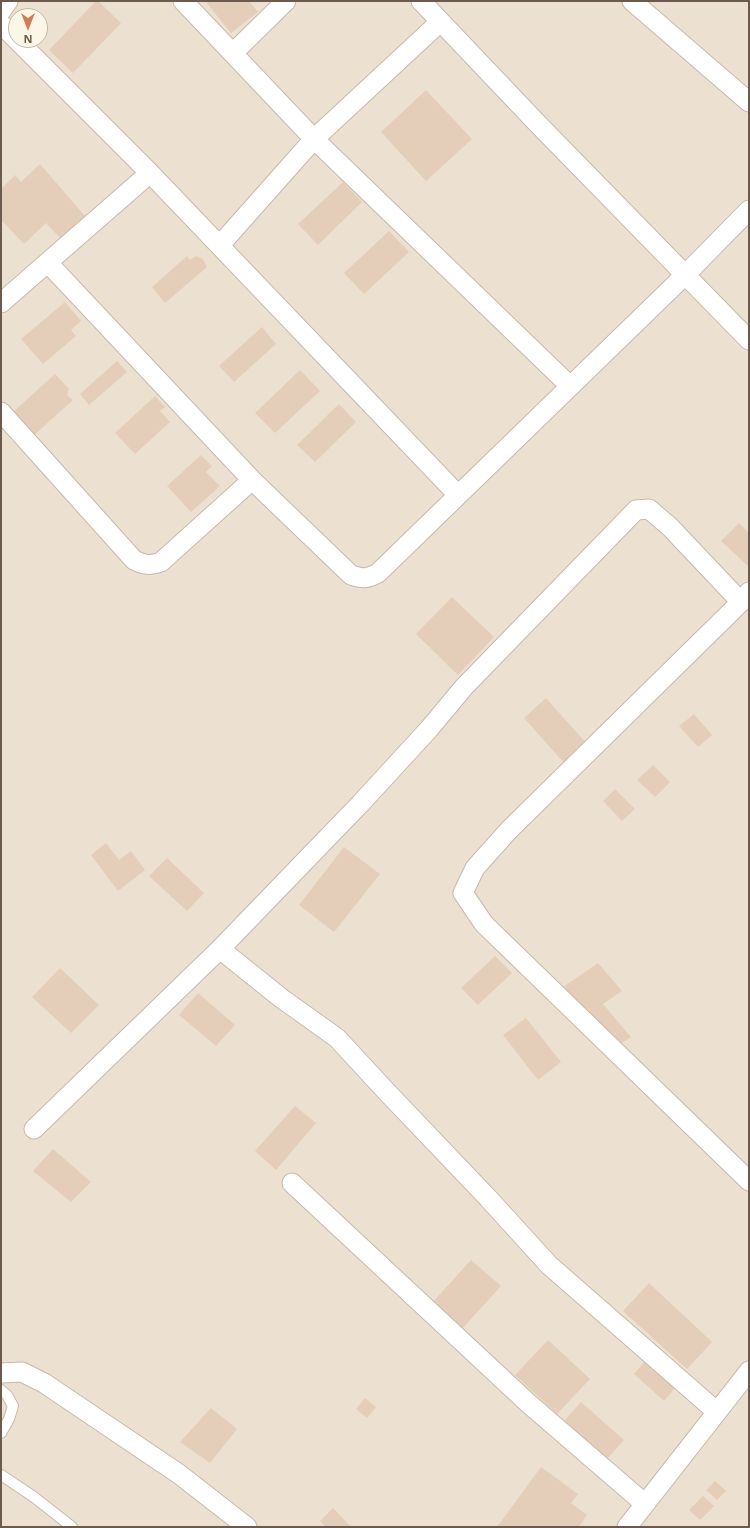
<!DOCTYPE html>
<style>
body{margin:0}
#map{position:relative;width:750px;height:1528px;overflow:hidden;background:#f8f1e2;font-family:"Noto Sans",sans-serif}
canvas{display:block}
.frame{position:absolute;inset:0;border:2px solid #6c5a4c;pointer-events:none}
.north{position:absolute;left:8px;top:8px;width:40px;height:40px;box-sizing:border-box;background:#fcf6e8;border:1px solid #c2b8aa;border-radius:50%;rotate:180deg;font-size:11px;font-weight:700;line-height:16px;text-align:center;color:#6c5a4c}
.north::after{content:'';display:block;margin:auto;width:14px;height:18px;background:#d37c57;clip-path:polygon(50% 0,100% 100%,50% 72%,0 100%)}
</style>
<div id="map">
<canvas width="750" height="1528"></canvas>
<div class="frame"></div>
<div class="north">N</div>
</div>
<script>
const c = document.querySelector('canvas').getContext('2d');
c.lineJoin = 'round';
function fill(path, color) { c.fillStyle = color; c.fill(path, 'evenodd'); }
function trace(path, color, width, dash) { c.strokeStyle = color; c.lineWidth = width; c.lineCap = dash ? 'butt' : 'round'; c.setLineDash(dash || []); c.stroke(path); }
const residential = new Path2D(`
 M1,1H749V1527H1ZM16,16H40V40H16Z`);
const building = new Path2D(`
 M96,1H98L121,23L73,73L49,50Z
 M205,1H249L258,12L231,33Z
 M426,90L472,139L426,181L381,132Z
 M40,164L85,216L61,239L46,223L24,244L1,220V189L15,175L21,182Z
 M343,182L362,202L318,245L298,224Z
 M389,231L409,252L364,294L344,273Z
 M187,256L190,260L196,256L203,259L207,267L165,303L152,287Z
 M65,302L81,321L71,330L76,336L43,364L21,339Z
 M262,327L276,344L234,382L219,366Z
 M117,361L127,372L89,405L80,394Z
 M300,370L320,391L275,433L255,413Z
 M55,374L69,389L67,395L73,400L33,436L12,413Z
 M155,396L165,407L160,411L170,422L135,454L115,433Z
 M339,404L356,422L315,462L297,445Z
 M201,455L212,466L206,472L220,486L191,512L167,486Z
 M739,523L749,533V567L721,541Z
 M452,597L494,637L458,675L416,634Z
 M546,698L587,744L565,764L524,718Z
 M694,714L712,735L698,747L679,726Z
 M653,765L670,782L655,797L637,780Z
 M615,789L635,809L622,821L603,801Z
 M106,843L119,860L131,851L145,870L118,891L91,855Z
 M344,847L380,874L334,932L299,905Z
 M167,858L204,893L187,911L149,876Z
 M495,956L512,973L478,1005L461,988Z
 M598,963L622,991L603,1004L631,1037L613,1049L554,993Z
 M60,968L99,1005L71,1033L32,997Z
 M198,993L235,1025L216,1046L179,1015Z
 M526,1018L561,1062L538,1080L503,1035Z
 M295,1106L316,1123L276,1170L255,1151Z
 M53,1149L91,1182L71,1202L33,1171Z
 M471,1260L501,1286L462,1329L432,1303Z
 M649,1283L712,1342L687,1369L623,1311Z
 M548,1340L590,1379L557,1414L515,1375Z
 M645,1361L675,1388L664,1401L634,1374Z
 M365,1398L376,1407L367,1418L356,1409Z
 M581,1402L624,1440L605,1461L562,1423Z
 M211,1408L237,1429L210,1463L180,1442Z
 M541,1467L578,1494L571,1503L587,1515L579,1527H497Z
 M715,1481L726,1491L717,1500L706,1490Z
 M703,1496L714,1506L700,1520L689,1510Z
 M333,1508L351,1527H326L320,1521Z`);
const service = new Path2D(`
 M1,1390L7,1395L13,1406L9,1419L1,1433
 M1,1475L34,1497L72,1527`);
const minor = new Path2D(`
 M183,1L314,139L570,386
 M421,1L535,121L749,340
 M632,1L749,102
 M1,11L8,1
 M1,24L16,39
 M17,40L150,173L458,495
 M233,53L286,1
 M220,245L314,139L440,22
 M48,263L252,480L351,575C363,579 367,579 378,573L685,275L749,210
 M1,303L150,173
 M1,412L134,560C144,565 151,566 161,562L252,480
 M749,592L741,602L509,830L475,868L463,893L484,924L749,1181
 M220,949L281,998L337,1038L385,1090L488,1198L549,1265L717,1412
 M34,1129L220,949L361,803L429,729L464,687L636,510L649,509L670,527L741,602
 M292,1183L528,1403L645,1504
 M1,1373L22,1372L44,1383L179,1474L247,1527
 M627,1527L749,1371`);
fill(residential, '#ece1d0');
fill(building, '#e5ceb9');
trace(service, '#c7b9ab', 12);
trace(minor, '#c7b9ab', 21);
trace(service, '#fff', 10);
trace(minor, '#fff', 19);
</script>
